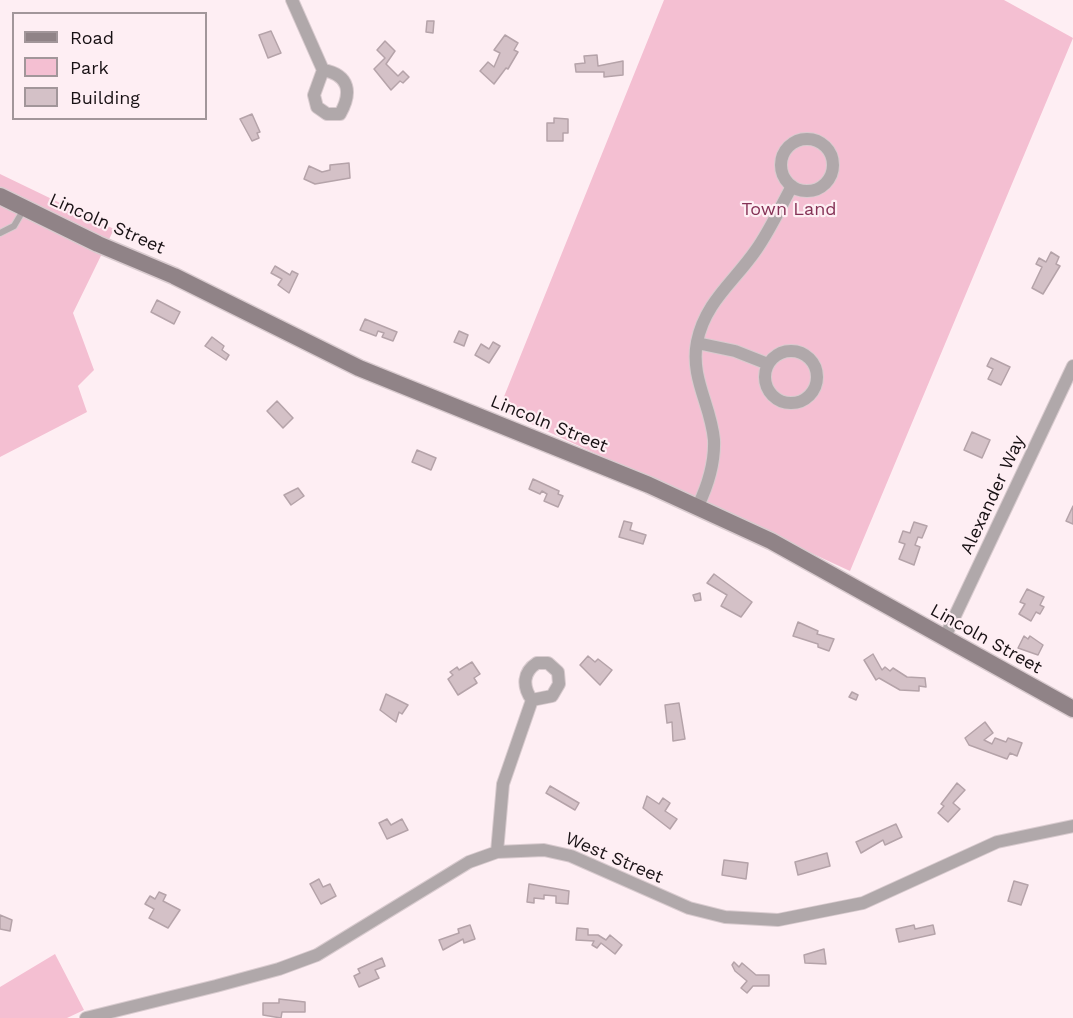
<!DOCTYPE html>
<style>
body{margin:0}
#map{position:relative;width:1073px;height:1018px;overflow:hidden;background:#feeef3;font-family:"Work Sans",sans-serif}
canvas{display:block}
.legend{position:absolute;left:12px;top:12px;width:195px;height:108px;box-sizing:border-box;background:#feeef3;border:2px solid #a2969a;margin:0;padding:8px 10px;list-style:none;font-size:18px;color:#181114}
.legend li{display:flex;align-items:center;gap:12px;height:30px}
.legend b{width:30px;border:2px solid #a2969a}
</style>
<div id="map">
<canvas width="1073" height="1018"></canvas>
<ul class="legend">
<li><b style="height:8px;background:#908387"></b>Road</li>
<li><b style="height:16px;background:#f4bfd2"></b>Park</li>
<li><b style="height:16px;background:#d4c1c7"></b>Building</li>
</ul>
</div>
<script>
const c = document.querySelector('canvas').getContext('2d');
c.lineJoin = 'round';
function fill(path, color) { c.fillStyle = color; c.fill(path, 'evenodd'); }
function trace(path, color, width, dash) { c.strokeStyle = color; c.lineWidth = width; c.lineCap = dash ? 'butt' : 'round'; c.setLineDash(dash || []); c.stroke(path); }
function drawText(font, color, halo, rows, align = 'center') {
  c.font = font + ' "Work Sans",sans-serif'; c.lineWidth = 4.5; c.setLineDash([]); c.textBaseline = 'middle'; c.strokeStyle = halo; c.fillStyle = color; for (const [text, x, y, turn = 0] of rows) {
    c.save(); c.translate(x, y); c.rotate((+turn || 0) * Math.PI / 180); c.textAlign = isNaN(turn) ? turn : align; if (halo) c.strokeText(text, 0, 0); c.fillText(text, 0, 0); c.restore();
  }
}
const green = new Path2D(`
 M664,0H1004L1073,38L850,571L499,409Z
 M0,174L114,229L73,313L94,370L78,386L87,412L0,457Z
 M55,954L84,1010L67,1018H0V987Z`);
const building = new Path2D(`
 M427,21H434L433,33L426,32Z
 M271,31L281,53L268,58L259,35Z
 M505,35L518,43L514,50L518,52L508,69L506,68L494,84L480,71L488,62L494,67L500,53L494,50Z
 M385,41L395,51L386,64L398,76L403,71L409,77L403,83L400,81L391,90L374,69L385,58L377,50Z
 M597,55L598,66L623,61V75L604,77V72H576L575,64L585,63L584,56Z
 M252,114L260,132L257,133L259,138L252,141L240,119Z
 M554,118L568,119V133H563V141H547V123H554Z
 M349,163L350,178L315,184L304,179L309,166L322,172L330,170V165Z
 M1051,252L1059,257L1056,264L1060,266L1043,294L1032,288L1042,267L1036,264L1039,258L1046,262Z
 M275,266L290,275L292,271L298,274L289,293L278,285L282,279L271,273Z
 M157,300L180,312L174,324L151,312Z
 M365,319L397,332L393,341L382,337L384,333L378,331L376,336L360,330Z
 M459,331L468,335L464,346L454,342Z
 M212,337L224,346L222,350L229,355L226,360L205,346Z
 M493,342L500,346L489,363L475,355L481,344L489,349Z
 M991,358L1010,367L1001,385L988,379L993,369L987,366Z
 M277,401L293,418L283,428L267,411Z
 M972,432L990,440L982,458L964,450Z
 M417,450L436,458L431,470L412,462Z
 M533,479L559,491L558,494L563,496L558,507L544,501L547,494L542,491L540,494L529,489Z
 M298,488L304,496L291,505L284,495Z
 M1073,506V524L1066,521Z
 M624,521L632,523L630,530L646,535L643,544L619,537Z
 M914,522L927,526L922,538L918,537L915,545L920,547L914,565L899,559L905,544L899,542L903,531L910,533Z
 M714,574L752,602L741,617L721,606L727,595L707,583Z
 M1027,589L1044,597L1040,605L1044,607L1040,614L1036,612L1031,621L1019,614L1025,604L1020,602Z
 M700,593L701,600L695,601L693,595Z
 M798,622L818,631L817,634L834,639L829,651L818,647V644L793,636Z
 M1024,636L1028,639L1030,636L1043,645L1038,655L1018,648Z
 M873,654L882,670L885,667L890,671L893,668L907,677L925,678L926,687L919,686V691L900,690L879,678L876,680L864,660Z
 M588,656L595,662L598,659L612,670L600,685L580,665Z
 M472,662L480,674L474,678L477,683L458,695L448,679L453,675L450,672L457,667L459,670Z
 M852,692L858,695L856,700L849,697Z
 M386,694L408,705L402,714L399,712L396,722L380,710Z
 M679,703L685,739L673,741L672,722L667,723L665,705Z
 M985,722L993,733L984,740L992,744L995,738L1006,742L1008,738L1022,743L1017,756L1010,753L1007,759L969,745L965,738Z
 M957,783L965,790L953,803L960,809L948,822L938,813L944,806L941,804Z
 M550,786L579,803L575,810L546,793Z
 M647,796L659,804L663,798L670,803L665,811L677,819L670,829L643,808Z
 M387,819L391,825L402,819L408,830L387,839L379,823Z
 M896,824L902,837L885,845L883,840L861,853L856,842Z
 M827,853L830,866L798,875L795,862Z
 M724,860L748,863L746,879L722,875Z
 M319,879L323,887L330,884L336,896L321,904L310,884Z
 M1014,881L1028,885L1021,905L1008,901Z
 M529,884L569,891L568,904L556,903V896L544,895V899L534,898V903L527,902Z
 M159,892L166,895L163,901L180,910L168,928L149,918L154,909L145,904L150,896L155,899Z
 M0,915L12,920L10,931L0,929Z
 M470,925L475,939L464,943L463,939L443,950L439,940L459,933L458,929Z
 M914,925L915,929L933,925L935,934L899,942L896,929Z
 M577,928L588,929V935H598L606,940L610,935L622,945L615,954L601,943L597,948L592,945L594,941L576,940Z
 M824,949L826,964L805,963L804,955Z
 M382,958L385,966L375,970L379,978L359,987L354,976L360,973L358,969Z
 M734,962L739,967L742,963L756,975H769V986H753L747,993L741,988L747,981L735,971L732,965Z
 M279,999L305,1002V1012H282L281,1018L263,1015V1003H279Z`);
const service = new Path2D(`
 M0,233L14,226L24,209`);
const minor = new Path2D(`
 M292,0L323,70
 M323,70C350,75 352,93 340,114H327L317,107L314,95Z
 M781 165a26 26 0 1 1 52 0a26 26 0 1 1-52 0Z
 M697,343L735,351L768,364
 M765 377a26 26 0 1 1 52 0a26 26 0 1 1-52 0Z
 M698,506C708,485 715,464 714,440C711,405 690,378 697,342C705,302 734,282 756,250C770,230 780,208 792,186
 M944,639L1073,366
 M497,852L503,784L532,700L552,696L559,684L558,672L548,663H537C523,672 522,686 532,700
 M86,1018L216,986L279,969L317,955L469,862L497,852L544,850L571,856L689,908L725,917L778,920L863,903L997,842L1073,826`);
const secondary = new Path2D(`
 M0,196L98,244L174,276L359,368L649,485L771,541L1073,709`);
const parkNames = [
 ["Town Land",789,210]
];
const streetNames = [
 ["Lincoln Street",107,224,24],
 ["Lincoln Street",549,424,22],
 ["Alexander Way",993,495,-65],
 ["Lincoln Street",986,639,29],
 ["West Street",614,858,23]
];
fill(green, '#f4bfd2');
fill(building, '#d4c1c7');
trace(building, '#b5a3a9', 1.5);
trace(service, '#d9cbcf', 8);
trace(minor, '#d9cbcf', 14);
trace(secondary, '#d9cbcf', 19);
trace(service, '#b0a8aa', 6);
trace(minor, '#b0a8aa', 12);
trace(secondary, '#908387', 16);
drawText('18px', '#853256', '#feeef3', parkNames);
drawText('18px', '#181114', '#feeef3', streetNames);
</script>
